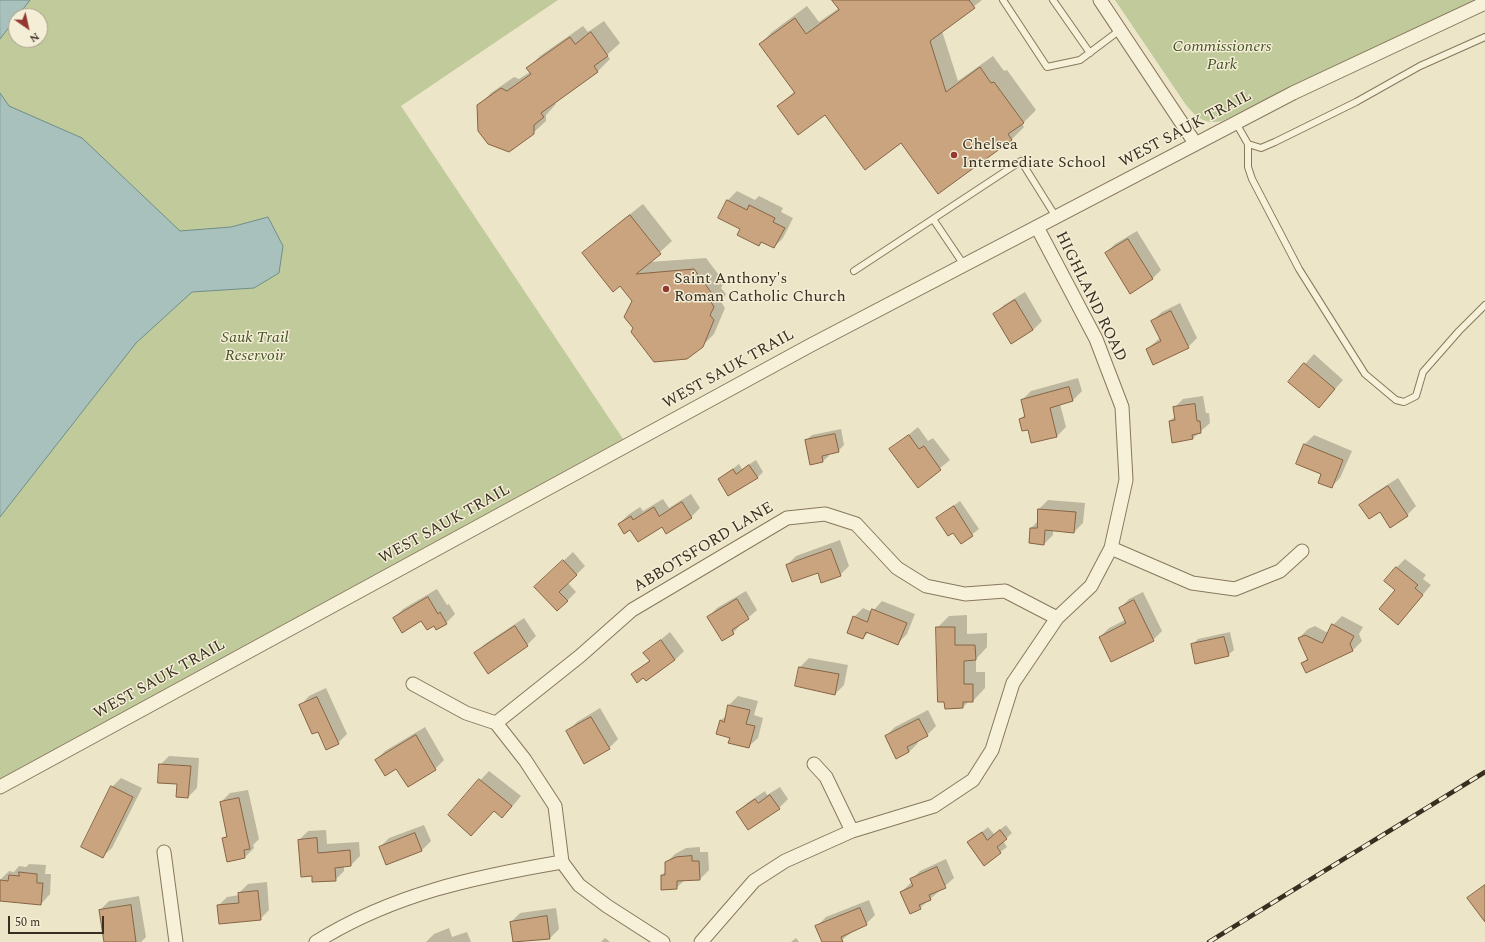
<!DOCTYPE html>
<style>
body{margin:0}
#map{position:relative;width:1485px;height:942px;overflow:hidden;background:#ede5c7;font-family:Spectral,serif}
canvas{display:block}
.north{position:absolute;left:8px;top:8px;width:40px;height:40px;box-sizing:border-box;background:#f4eed7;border:1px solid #a9a18e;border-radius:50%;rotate:146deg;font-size:11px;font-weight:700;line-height:16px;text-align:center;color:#392e20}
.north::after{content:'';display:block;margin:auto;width:14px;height:18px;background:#943830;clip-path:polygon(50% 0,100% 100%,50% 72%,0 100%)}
.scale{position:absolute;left:8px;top:916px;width:96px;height:18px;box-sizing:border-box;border:2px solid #392e20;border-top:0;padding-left:5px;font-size:12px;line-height:14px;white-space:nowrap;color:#392e20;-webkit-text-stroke:3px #f4eed7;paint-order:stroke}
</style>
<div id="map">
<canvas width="1485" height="942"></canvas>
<div class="north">N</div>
<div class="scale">50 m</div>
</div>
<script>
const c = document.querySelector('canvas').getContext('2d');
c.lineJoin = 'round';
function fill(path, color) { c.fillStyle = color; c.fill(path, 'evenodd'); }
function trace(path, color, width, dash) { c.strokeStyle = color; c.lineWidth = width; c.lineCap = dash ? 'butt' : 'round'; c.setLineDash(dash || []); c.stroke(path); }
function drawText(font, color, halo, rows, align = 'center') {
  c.font = font + ' Spectral,serif'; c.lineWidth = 3; c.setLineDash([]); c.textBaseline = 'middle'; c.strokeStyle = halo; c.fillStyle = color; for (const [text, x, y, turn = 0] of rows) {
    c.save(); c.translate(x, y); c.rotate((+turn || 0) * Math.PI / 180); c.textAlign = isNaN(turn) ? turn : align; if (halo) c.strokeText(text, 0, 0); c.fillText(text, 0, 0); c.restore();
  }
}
const green = new Path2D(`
 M0,0H558L401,106L623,439L0,779ZM16,16H40V40H16Z
 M1115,0H1477L1222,121C1205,125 1196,117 1186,105Z`);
const water = new Path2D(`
 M0,0H30L0,39Z
 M0,93L9,106L82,138L180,231L231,227L268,217L283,246L279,273L254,288L192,292L136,343L0,517Z`);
const shadow = new Path2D(`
 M833,0H982L942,31L958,81L993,56L1004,71L1007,70L1036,110L1022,124L1024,127L1012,139L938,193L901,142L825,114L778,106L795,91L760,44L772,32L807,6L819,22L839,8Z
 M604,21L620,43L607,55L610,59L598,71L554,102L556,104L546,115V121L533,133L478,106L491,93L514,77L519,79L530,72L528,68L540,56L583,26L588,32Z
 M737,191L755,200L759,196L783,208L781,212L793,218L783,238L774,247L762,241L759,245L742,229L719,217L728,200Z
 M643,204L672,241L649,262L706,258L724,282L721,288L726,294L721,302L725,308L714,334L702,346L634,327L633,301L620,285L584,254L596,241Z
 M1137,231L1161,270L1152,279L1106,253L1115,244Z
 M1025,292L1042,321L1033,330L995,314L1004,305Z
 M1180,303L1197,338L1188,347L1147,349L1160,338L1152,321L1162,312Z
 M1314,354L1343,380L1327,398L1289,382Z
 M1078,378L1082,391L1073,400L1060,404L1066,427L1057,436L1029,429L1020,420L1025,414L1022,400L1031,391Z
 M1203,396L1206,413H1209L1210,423L1192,439L1170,421L1175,416L1174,408L1183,399Z
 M918,427L928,441L933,438L950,460L918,486L890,450Z
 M841,429L844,445L838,451L828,453L829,456L823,461L806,440L812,435Z
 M1314,435L1352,451L1340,478L1331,487L1322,473L1297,463L1305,444Z
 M756,460L763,472L757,478L719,479L739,464L742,469Z
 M1398,478L1416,506L1407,515L1361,505L1370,496Z
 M691,494L700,508L691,517L663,525L630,528L619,524L628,515L640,507L643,511L663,499L669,508Z
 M1048,500L1085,503L1083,523L1074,532L1053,530V535L1044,544L1031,528L1038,521L1039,509Z
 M960,501L979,529L961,543L954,532L937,518Z
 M840,540L849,566L840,575L787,565L796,556Z
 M573,552L585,566L568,583L576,592L567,601L545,578Z
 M1405,559L1426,575L1423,579L1431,585L1398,624L1396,568Z
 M437,589L447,605L449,604L455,614L446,623L434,624L422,620L394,618L403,609Z
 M746,591L757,610L742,623L733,633L708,617L717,608Z
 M1143,592L1162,631L1153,640L1100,637L1109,628L1125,620L1120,608L1129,599Z
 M882,601L915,614L907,634L898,643L869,632L863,638L854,617L863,608L872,612Z
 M967,615V634L987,633V647L976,659V672H985V688L973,701H969L963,707L945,701L937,628L949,616Z
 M1342,616L1363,627L1359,634L1362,641L1353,650L1306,672L1302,663L1308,658L1299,638L1308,629L1315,626L1328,633L1333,625Z
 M524,618L536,636L527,645L476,653L485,644Z
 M670,632L684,651L675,660L644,677L632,674L650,660L645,653Z
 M1230,632L1234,650L1228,655L1192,645L1198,639Z
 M809,658L848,665L844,685L835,694L800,667Z
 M326,688L347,734L338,743L318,730L300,706L309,696Z
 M738,696L758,701L754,715L763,718L758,738L748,747L731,737L720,721L727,715L729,705Z
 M600,708L618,739L609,748L568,731L577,722Z
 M928,710L936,726L927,735L917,741L918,743L909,752L886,736L895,727Z
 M425,727L444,760L435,769L397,768L376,760L385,751Z
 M169,756L199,758L197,788L188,797L160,765Z
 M489,771L521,796L511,808L502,817L494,810L449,814Z
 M121,778L142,788L112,848L102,857L83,847L112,787Z
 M780,787L788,799L779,808L738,812L747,803L765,791L767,795Z
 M248,790L259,839L253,845L254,848L245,857L223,839L228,834L221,802L230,793Z
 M424,825L431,841L422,850L386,864L380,847L389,838Z
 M1006,825L1012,833L1003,841L1007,847L984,864L968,843L988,827L994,834Z
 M326,830L327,844L359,842L360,856L351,865L344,866V871L335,880L313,875L299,840L308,831Z
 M700,847V852H708L709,870L700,879L685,880L676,888L662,875L666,871V863L675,854L686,848Z
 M946,859L954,878L920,908L901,892L912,882L911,880L920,871Z
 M29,864L46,865L45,874H51L50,894L41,904L0,900V880L9,871L14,872L19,866L26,867Z
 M267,882L269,910L260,919L218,906L227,897L240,895L239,893L248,884Z
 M1485,884V920L1469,898Z
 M139,896L146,937L141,942H105L100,910L109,901Z
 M869,900L875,915L866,924L852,932L839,942H823L817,926L826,917Z
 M556,908L559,929L550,938L514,942L511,922L520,913Z
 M449,928L452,937L467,932L471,942H426L434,934Z
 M605,938L610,942H601Z
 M796,938L799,942H791Z`);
const building = new Path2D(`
 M832,0H969L975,8L930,41L946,92L980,67L991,83L994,82L1024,123L1008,134L1012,140L938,194L901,143L865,170L825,115L798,135L777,106L795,93L759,44L795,18L806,34L839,10Z
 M591,32L608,56L594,66L598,72L541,113L544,117L534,125V134L509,152L488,144L478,131L477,105L501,88L507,91L531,74L526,68L570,37L575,44Z
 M727,200L747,210L749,205L775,218L773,222L785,228L774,248L761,242L759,246L737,235L740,229L718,218Z
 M630,215L661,254L636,274L694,269L713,295L710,300L714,307L710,315L714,320L703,347L687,359L654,362L631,332L633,328L624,317L632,301L620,286L613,292L582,253Z
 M1128,239L1153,279L1130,294L1105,253Z
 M1015,300L1033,330L1011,344L993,314Z
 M1171,311L1189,348L1153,365L1146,349L1161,341L1151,321Z
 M1304,363L1335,389L1319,408L1288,382Z
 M1069,387L1073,401L1050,408L1057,437L1031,443L1028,430L1022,431L1019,419L1025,417L1021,400Z
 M1195,404L1197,421H1200L1201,433L1192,435L1193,439L1172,443L1169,421L1175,420L1173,407Z
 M835,434L839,452L822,456L823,462L810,465L805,440Z
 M909,435L919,449L924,446L941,470L918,488L889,449Z
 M1304,444L1343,460L1332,488L1318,483L1321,474L1296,464Z
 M749,465L758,478L728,496L718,479L733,469L736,474Z
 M1388,486L1408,516L1390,528L1380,512L1369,519L1359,505Z
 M682,502L692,518L666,534L662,527L638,542L630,530L624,534L618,524L631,516L633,520L654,507L659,516Z
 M954,506L973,536L961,544L953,533L948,536L936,518Z
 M1038,509L1076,512L1074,533L1045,530L1044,545L1029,543L1030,528H1037Z
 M831,549L841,576L821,583L818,573L792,582L786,565Z
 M563,560L577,575L559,592L568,601L557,611L534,587Z
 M1396,567L1418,585L1415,588L1423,595L1398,625L1379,609L1395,590L1384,581Z
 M428,597L438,614L440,612L447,624L436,630L434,626L427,630L421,621L402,633L393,618Z
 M737,599L749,619L732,630L734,634L722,641L707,617Z
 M1134,600L1154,641L1111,662L1099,637L1126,623L1119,608Z
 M872,609L907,623L898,645L866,632L863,639L847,633L853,616L867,622Z
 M1332,624L1354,636L1350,644L1353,651L1306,673L1301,663L1308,660L1298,638L1305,635L1322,643Z
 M515,626L528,646L488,674L474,653Z
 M936,627H955V645H975L976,660L964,661V684H973V702H963V708L945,709L944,702H938Z
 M1224,637L1229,656L1195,664L1191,644Z
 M661,640L675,660L646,681L643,678L637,683L631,674L650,661L643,653Z
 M799,667L839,674L835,695L795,686Z
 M317,697L339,744L326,750L318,732L312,734L299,705Z
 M728,705L750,710L746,724L755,726L749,748L728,743L730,738L716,734L720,720L724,722Z
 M591,717L610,749L584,764L566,731Z
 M919,719L928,736L907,747L909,752L896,759L885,736Z
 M416,735L436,770L408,787L396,769L385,776L375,760Z
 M159,764L191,766L188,798L176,797L177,784L158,783Z
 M479,779L512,806L502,818L494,811L471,836L448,815Z
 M111,786L133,797L103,858L81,847Z
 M770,795L780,809L748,830L736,812L755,799L758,803Z
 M239,798L250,849L244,850L245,858L227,862L222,838L227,837L220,802Z
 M1000,830L1007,839L997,847L1001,853L984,866L967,842L982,832L987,840Z
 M415,833L422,851L386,865L379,847Z
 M317,838L318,853L350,850L351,866L335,868L336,881L312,882V876L301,877L298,840Z
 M692,856V861H699L700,880L677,881V889L661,890V875H665V862L676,857Z
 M937,867L946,888L929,895L931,900L919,905L921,909L910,914L900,892L913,886L910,879Z
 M19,872L37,874V883H43L41,905L0,901V880L8,881L9,875L19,876Z
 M1485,885V922L1467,898Z
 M258,891L261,920L219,924L217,905L239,903L238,893Z
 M131,905L136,942H104L99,910Z
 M860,908L867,925L841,937L843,942H822L815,926Z
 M547,916L550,939L513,942L510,922Z`);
const service = new Path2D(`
 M1003,0L1047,67L1080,60L1120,30
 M1053,0L1090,53
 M1236,123L1248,144L1261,148L1275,142L1356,102L1420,66L1485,37
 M1248,144V167L1252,179L1299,269L1365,374L1396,400L1404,402L1416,396L1423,372L1459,331L1485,305
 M933,219L964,265
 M854,271L1021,161L1056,217`);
const minor = new Path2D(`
 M1100,0L1195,143
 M1111,548L1192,583L1235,589L1280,571L1302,551
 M413,684L466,713L496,723L525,760L555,806L562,862L579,885L607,906L663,942
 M496,723L580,656L632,610L787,518L825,514L856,524L897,568L926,586L965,594L1005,591L1057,618
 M814,764L826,777L852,831
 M0,787L811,345L1293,93L1485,3
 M164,852L176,942
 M316,942C393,894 474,877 562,862
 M701,942L754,881L785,861L852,831L934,806L973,780L992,750L1013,683L1057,618L1091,586L1111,548L1126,480L1122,407L1096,339L1037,227`);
const rail = new Path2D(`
 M1209,942L1485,772`);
const markers = [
 [954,155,4,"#943830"],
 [666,289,4,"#943830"]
];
const parkNames = [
 ["Commissioners",1222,48],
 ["Park",1222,66],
 ["Sauk Trail",255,339],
 ["Reservoir",255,357]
];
const streetNames = [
 ["WEST SAUK TRAIL",1186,130,-28],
 ["HIGHLAND ROAD",1090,297,64],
 ["WEST SAUK TRAIL",729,370,-29],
 ["WEST SAUK TRAIL",445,525,-29],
 ["ABBOTSFORD LANE",704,548,-31],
 ["WEST SAUK TRAIL",160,680,-29]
];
const poiNames = [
 ["Chelsea",962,146],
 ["Intermediate School",962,164],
 ["Saint Anthony's",674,280],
 ["Roman Catholic Church",674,298]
];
fill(green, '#c1ca9b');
fill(water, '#a8c1bc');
trace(water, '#6f8f8a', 1);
fill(shadow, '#0003');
fill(building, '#c9a47f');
trace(building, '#866444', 1);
trace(service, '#88785d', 8);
trace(minor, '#88785d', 15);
trace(service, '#f7f1da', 6);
trace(minor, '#f7f1da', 13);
trace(rail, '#392e20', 4.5);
trace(rail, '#f4eed7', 3, [9]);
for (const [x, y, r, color] of markers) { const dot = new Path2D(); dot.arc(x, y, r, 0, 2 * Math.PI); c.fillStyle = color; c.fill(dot); trace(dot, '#f4eed7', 1.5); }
drawText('italic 16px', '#455428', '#f4eed7', parkNames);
drawText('16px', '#392e20', '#f4eed7', streetNames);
drawText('16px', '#392e20', '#f4eed7', poiNames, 'left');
</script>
